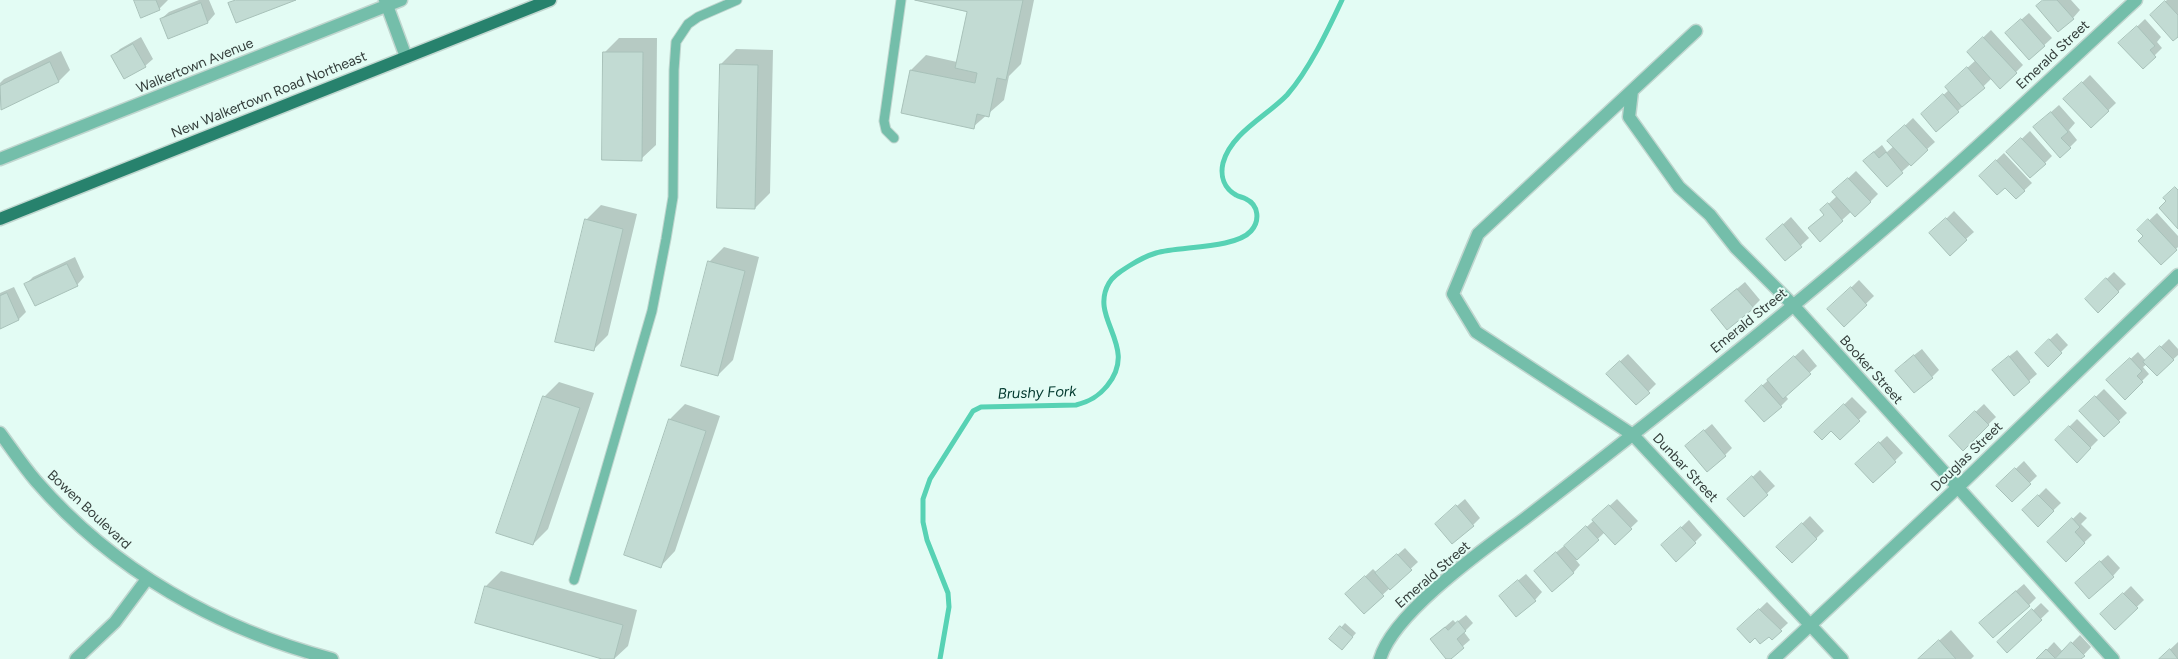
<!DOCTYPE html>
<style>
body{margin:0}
canvas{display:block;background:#e3fcf4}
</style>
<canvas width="2178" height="659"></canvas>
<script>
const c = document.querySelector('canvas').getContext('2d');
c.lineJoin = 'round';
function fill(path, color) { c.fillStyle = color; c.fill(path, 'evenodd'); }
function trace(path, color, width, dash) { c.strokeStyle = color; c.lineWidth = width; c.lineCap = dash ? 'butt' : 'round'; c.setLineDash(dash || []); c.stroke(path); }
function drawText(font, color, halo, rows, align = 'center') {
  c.font = font + ' Figtree,sans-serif'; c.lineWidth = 4; c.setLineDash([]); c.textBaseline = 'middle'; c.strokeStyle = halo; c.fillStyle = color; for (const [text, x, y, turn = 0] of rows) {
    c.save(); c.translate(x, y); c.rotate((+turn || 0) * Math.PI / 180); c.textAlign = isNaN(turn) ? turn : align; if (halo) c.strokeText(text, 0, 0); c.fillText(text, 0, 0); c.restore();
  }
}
const shadow = new Path2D(`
 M136,0H168L159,9Z
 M199,0H209L215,14L208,22L168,37L161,19L169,12Z
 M916,0H1034L1021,64L1009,76L1004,100L973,127L902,112L911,70L926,55L957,62L968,11Z
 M2044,0H2071L2080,10L2073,18Z
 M2167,0H2178V35L2159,7Z
 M2029,13L2052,38L2029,59L2014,26Z
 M2145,19L2161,37L2157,42L2162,48L2143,67L2120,43Z
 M1991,30L2023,65L2016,72L1992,78L1958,111L1930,107L1949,90L1954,80L1976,60L1968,52Z
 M141,37L153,59L145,66L113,56L120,49Z
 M619,38H657L656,145L641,159L604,53Z
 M736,49L773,50L770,193L755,208L721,64Z
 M61,51L70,70L59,81L1,109L0,83L4,79Z
 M2090,75L2116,103L2091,127L2065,99Z
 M2059,105L2075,123L2069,130L2077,140L2070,147L2042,120Z
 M1913,118L1935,142L1887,185L1872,153L1882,145L1887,152L1894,146L1889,141Z
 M2030,131L2052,156L2045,163L2008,152Z
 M2004,153L2032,183L2016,198L2005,186L1980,176Z
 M1856,171L1878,194L1870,202L1852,211L1842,220L1822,210L1837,196L1841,185Z
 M601,205L637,214L608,335L593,350L586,220Z
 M1954,211L1974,232L1966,239L1939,226Z
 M2157,213L2178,236V247L2161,264L2139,230Z
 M1791,217L1809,238L1785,260L1767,239Z
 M724,247L759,257L733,360L718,375L709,262Z
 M75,257L84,277L77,285L26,284L33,277Z
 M2114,272L2126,284L2098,311L2086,299Z
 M1859,280L1874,296L1844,325L1829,309Z
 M1745,282L1760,300L1753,307L1720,303Z
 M14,287L26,312L19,319L0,328V293Z
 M2057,333L2068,345L2048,365L2044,345Z
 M2169,339L2178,349V355L2157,374L2147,364L2143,367L2149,374L2125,398L2108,380L2138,352L2146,361Z
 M1803,349L1817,366L1785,395L1788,399L1781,406L1754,393Z
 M1922,349L1939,370L1932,377L1904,363Z
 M2017,350L2037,374L2029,381L2001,363Z
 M1628,354L1656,384L1636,404L1615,366Z
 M559,382L594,393L548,529L533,544L544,397Z
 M2104,389L2127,413L2104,435L2081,411Z
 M1852,397L1867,412L1840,438L1831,429L1816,432Z
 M685,404L720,416L675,551L661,566L625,554L670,419Z
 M1984,404L1996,417L1963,449L1950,436Z
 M2077,419L2098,440L2077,461L2056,440Z
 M1712,424L1732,448L1725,455L1694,439Z
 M1887,436L1903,453L1873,482L1864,457Z
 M2024,461L2037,476L2012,500L1998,486Z
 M1760,470L1775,486L1744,515L1729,499Z
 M2046,488L2061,503L2038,525L2024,510Z
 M1465,499L1480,518L1473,525L1444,517Z
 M1617,499L1638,521L1615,543L1605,532L1576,560L1580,565L1573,573L1543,563L1564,546L1565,547Z
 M2080,512L2087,518L2081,524L2092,535L2066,560L2049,542Z
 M1810,516L1824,531L1792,562L1778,547Z
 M1689,520L1702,535L1695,542L1670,538Z
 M1405,548L1418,562L1364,612L1355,586L1373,569L1377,573Z
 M2108,555L2120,568L2113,576H2084Z
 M501,571L637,610L628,646L614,659H607L476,622L486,586Z
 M1526,574L1542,592L1535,600L1508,589Z
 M2024,584L2036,598L2029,605L1988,615Z
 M2131,586L2144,600L2115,628L2102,614Z
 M1767,602L1788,623L1772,638L1746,622Z
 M2041,603L2049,611L2007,651L1999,642Z
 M1466,615L1473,623L1464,632L1470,640L1448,659L1439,632L1453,620L1456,623Z
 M1345,623L1356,633L1342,649L1331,639Z
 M1951,630L1974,656L1971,659H1919Z
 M2080,635L2091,647L2080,659H2038L2054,642L2063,652Z
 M2178,642V659H2160Z`);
const stream = new Path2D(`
 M940,659L949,607L948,593L927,540L923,522V499L930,479L973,411L981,407L1076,405C1089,402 1098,397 1107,386C1140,346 1088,319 1109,283C1113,276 1121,271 1129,266C1137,261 1146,256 1156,253C1179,246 1235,249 1251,231C1260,221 1259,205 1246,199C1243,197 1239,197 1236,195C1224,188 1220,176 1223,163C1231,133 1267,116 1287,95C1309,70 1328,30 1342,0`);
const building = new Path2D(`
 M134,0H156L160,10L141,18Z
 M236,0H296L236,23L228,3Z
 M915,0H1023L1006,80L997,78L989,117L977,114L974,129L901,113L910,70L975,83L977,73L955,68L967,12Z
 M2043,0H2057L2074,19L2058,32L2036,6Z
 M2165,1L2178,15V37L2173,41L2150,15Z
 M201,3L208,23L168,39L160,19Z
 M2021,19L2045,46L2029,60L2005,33Z
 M2137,26L2155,46L2150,50L2156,57L2143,69L2118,43Z
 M1983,37L2017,73L2000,89L1967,52Z
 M133,44L146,67L124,79L111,56Z
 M603,52H643L642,161L602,160Z
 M50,62L59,82L1,110L0,86Z
 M720,64L758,65L755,209L717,208Z
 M1967,67L1985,88L1962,107L1945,87Z
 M2082,82L2109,111L2091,128L2063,99Z
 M1943,94L1959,112L1936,132L1921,114Z
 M2051,112L2068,132L2061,138L2071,148L2060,158L2033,127Z
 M1905,125L1928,150L1911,166L1887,141Z
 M2021,138L2046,164L2030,178L2006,152Z
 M1874,152L1879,158L1886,152L1903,173L1887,187L1863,161Z
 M1996,160L2025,191L2016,199L2005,188L1997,195L1979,176Z
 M1848,178L1871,202L1855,217L1832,192Z
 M2175,187L2178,190V229L2159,208L2166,201L2163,198Z
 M1828,203L1843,221L1820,242L1808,228L1824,215L1820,210Z
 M1946,218L1967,240L1950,256L1929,233Z
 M585,219L623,229L594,351L555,342Z
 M2148,219L2177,250L2161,265L2138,241L2143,236L2137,230Z
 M1783,224L1802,247L1785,261L1766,239Z
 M708,261L745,271L718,376L681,366Z
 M67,264L78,286L35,306L24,284Z
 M2106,278L2119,292L2098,313L2085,299Z
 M1851,287L1867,305L1844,327L1827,309Z
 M1737,289L1754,308L1727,330L1711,310Z
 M7,293L19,320L0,329V296Z
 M2049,339L2062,353L2048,367L2035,353Z
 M2160,346L2174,360L2157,376L2143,362Z
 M1914,355L1933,378L1914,393L1895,371Z
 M1794,356L1811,374L1783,399L1767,380Z
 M2009,356L2030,382L2014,396L1992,370Z
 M2130,358L2142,371L2137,376L2143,382L2125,400L2106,380Z
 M1620,361L1650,393L1636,405L1606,374Z
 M1762,385L1782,407L1764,422L1745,401Z
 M543,396L580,408L533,545L496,533Z
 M2095,396L2120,422L2104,437L2079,411Z
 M1844,404L1860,421L1840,440L1831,431L1822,440L1814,432Z
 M1975,411L1989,425L1963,451L1949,436Z
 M669,419L706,431L661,568L624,555Z
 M2069,426L2091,448L2077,463L2055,440Z
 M1704,430L1726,456L1707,472L1685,446Z
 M1879,442L1896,462L1873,483L1855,464Z
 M2015,468L2031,484L2012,502L1996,486Z
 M1752,476L1768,495L1744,517L1727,499Z
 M2038,495L2054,511L2038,527L2022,510Z
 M1456,505L1474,526L1452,544L1435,524Z
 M1609,505L1632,529L1615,545L1592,520Z
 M2072,518L2080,527L2075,532L2085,543L2066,562L2047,542Z
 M1802,523L1817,539L1792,563L1776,547Z
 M1586,526L1599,540L1577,560L1564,546Z
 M1681,527L1696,543L1676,562L1661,545Z
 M1556,552L1574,573L1552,592L1534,571Z
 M1397,554L1412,570L1390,590L1375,573Z
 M2100,561L2114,577L2089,599L2075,583Z
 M1365,576L1384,596L1364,614L1345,594Z
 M1518,580L1536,601L1516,617L1499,596Z
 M485,586L623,625L614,659H602L475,623Z
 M2016,591L2030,606L1993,638L1979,623Z
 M2123,593L2138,608L2115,630L2100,614Z
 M1759,609L1782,631L1772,640L1769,637L1760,644L1755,638L1750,643L1737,629Z
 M2032,609L2042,620L2007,653L1997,642Z
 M1458,621L1466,631L1457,639L1464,648L1451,659H1446L1430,639L1445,627L1448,630Z
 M1340,626L1353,637L1342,650L1329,639Z
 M1939,640L1956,659H1918Z
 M2071,642L2085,656L2081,659H2036L2046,649L2055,658Z
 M2170,649L2178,659H2159Z`);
const service = new Path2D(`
 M894,138L886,130L884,121L901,0
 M574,580L652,311L666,239L673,197L674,70L676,42L688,24L698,17L737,0`);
const minor = new Path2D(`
 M385,0L406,57
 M1696,31L1478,234L1453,294L1476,332L1633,435L1842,659
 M1632,91L1629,117L1679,187L1710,215L1736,248L1793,305L2113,659
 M0,159L401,0
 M76,659L115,622L147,579
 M1380,659C1393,613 1484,549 1523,520C1641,429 1757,338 1870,241C1961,164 2048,81 2136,0
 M1774,659L1957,488L2178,275`);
const tertiary = new Path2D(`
 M0,433C12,449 23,466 36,481C114,571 218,629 332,659`);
const primary = new Path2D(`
 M0,219L550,0`);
const streetNames = [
 ["Emerald Street",2053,55,-43],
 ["Walkertown Avenue",195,66,-22],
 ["New Walkertown Road Northeast",269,95,-22],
 ["Emerald Street",1749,321,-39],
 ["Booker Street",1871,370,48],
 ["Douglas Street",1967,457,-44],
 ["Dunbar Street",1685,468,47],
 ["Bowen Boulevard",89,510,43],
 ["Emerald Street",1433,575,-41]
];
const waterNames = [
 ["Brushy Fork",1037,393,-2]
];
fill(shadow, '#0003');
trace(stream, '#57d2b4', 5);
fill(building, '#c2dbd3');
trace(building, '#a8c1b9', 1);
trace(service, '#c0d6cf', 11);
trace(minor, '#c0d6cf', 15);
trace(tertiary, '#c0d6cf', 15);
trace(primary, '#c0d6cf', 15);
trace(service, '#74beaa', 9);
trace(minor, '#74beaa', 12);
trace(tertiary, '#74beaa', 12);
trace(primary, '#27826d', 12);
drawText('14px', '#343e3b', '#e3fcf4', streetNames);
drawText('italic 15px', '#00382d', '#e3fcf4', waterNames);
</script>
